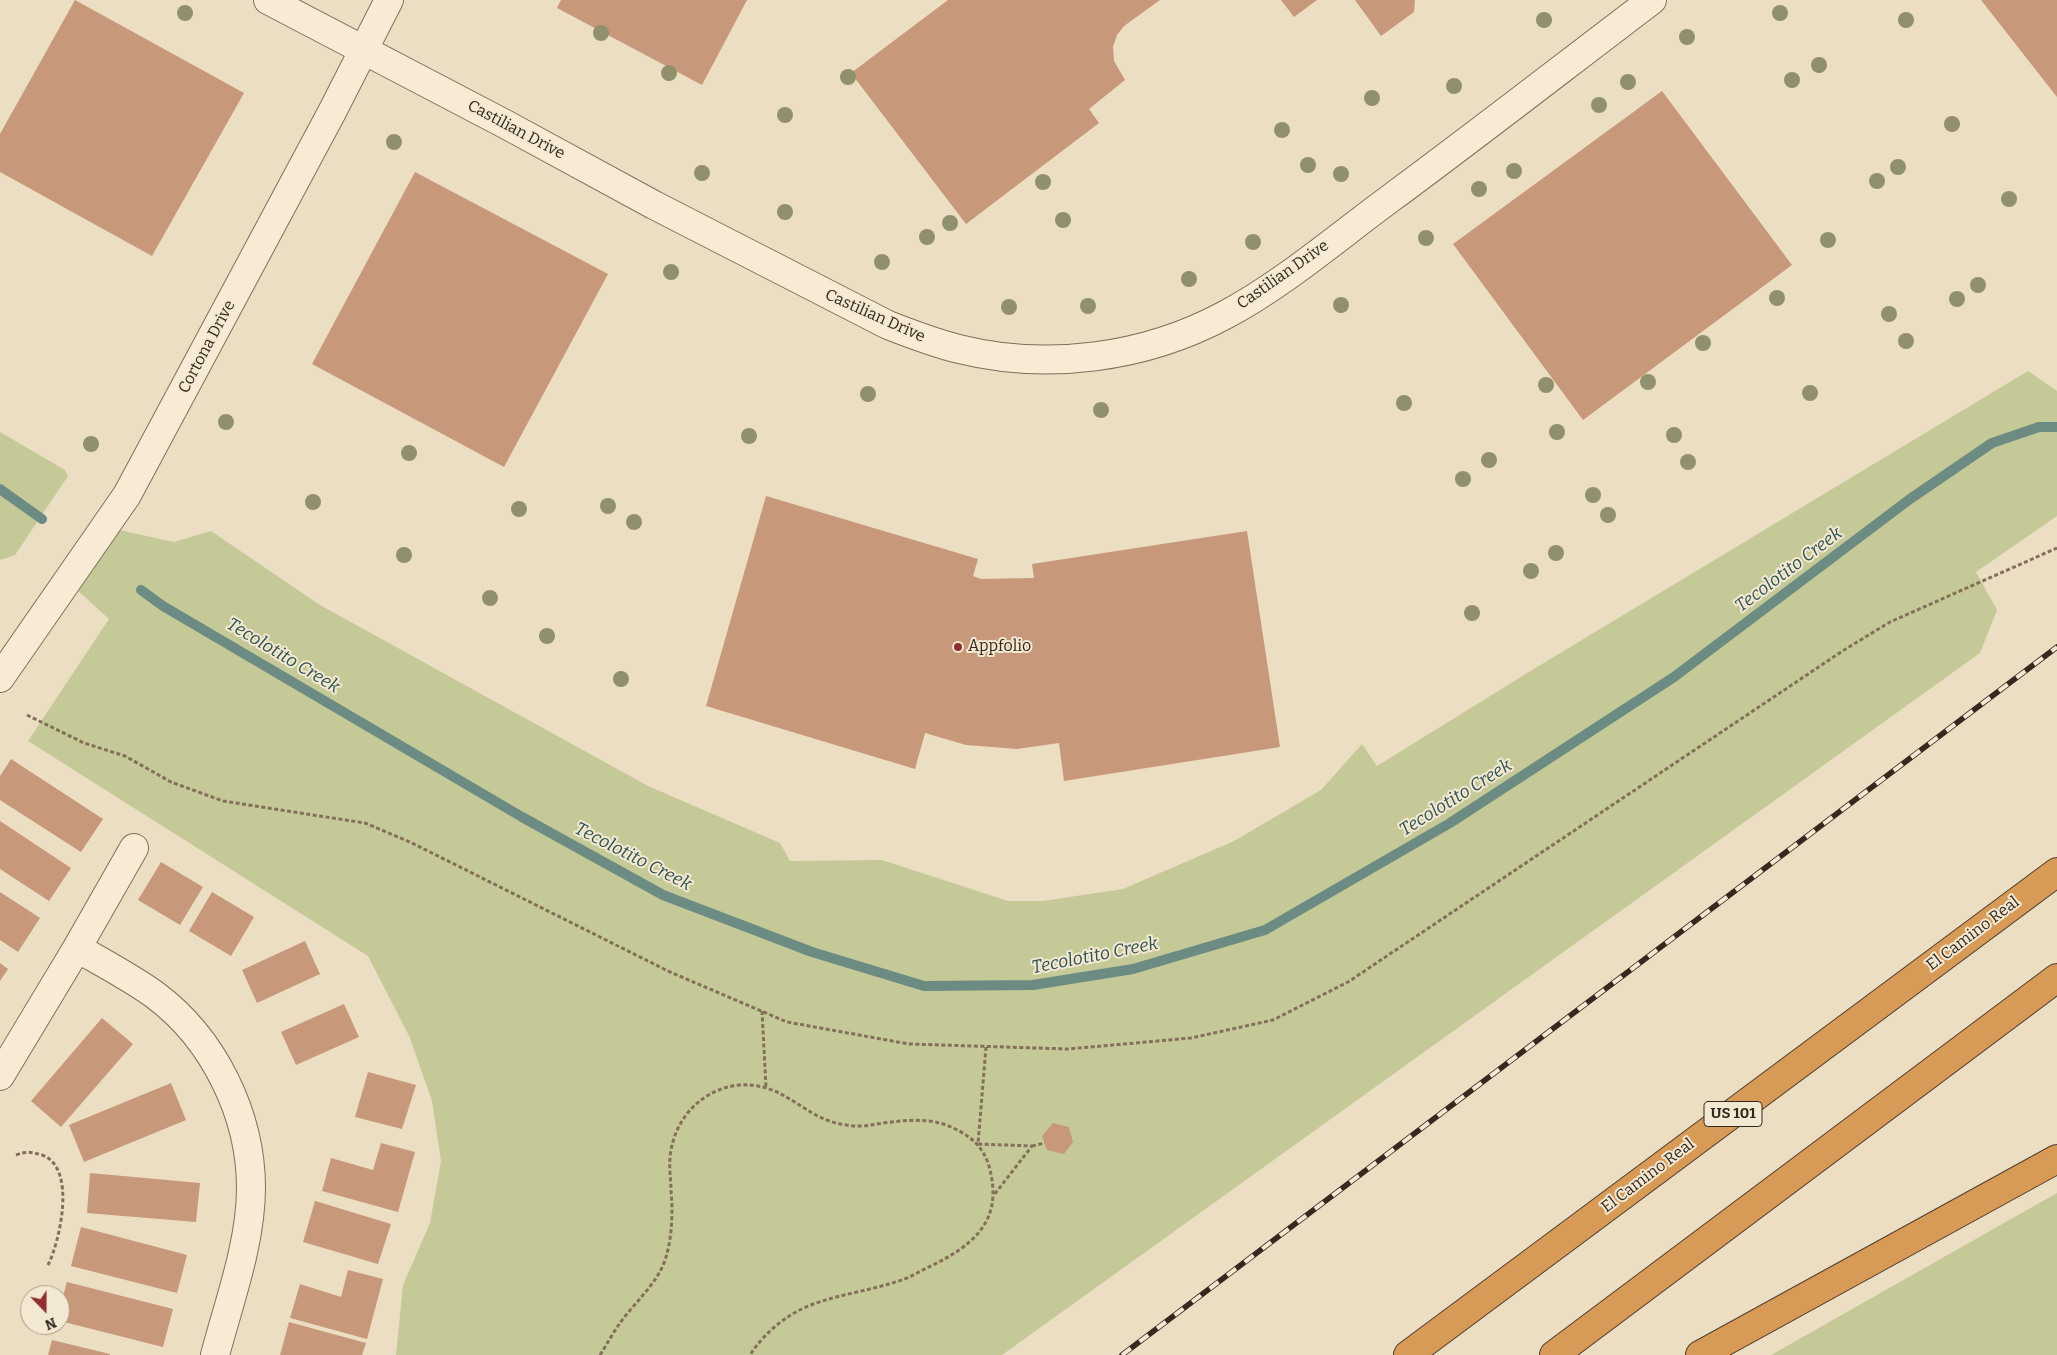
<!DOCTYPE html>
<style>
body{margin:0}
#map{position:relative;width:2057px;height:1355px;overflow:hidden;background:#ebdec2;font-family:Bitter,serif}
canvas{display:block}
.north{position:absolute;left:20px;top:1285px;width:50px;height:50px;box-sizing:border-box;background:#f3e8d2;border:1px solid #a79b8a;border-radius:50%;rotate:158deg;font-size:14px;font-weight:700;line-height:20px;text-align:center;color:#35281e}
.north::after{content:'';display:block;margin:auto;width:18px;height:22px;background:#902e32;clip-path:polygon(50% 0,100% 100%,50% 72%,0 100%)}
</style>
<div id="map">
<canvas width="2057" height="1355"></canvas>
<div class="north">N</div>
</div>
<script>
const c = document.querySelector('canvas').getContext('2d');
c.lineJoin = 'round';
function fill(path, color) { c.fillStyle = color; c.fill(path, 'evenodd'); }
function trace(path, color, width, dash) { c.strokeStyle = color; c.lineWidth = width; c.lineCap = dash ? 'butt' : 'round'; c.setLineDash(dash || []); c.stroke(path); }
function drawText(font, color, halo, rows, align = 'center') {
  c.font = font + ' Bitter,serif'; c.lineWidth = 4; c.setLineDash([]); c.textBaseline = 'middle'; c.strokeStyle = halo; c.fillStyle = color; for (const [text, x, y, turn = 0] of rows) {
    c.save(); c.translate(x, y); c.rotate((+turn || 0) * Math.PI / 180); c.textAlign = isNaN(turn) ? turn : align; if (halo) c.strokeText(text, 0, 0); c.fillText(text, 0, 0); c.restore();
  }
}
const green = new Path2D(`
 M2028,371L2057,391V516L1976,572L1997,610L1980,653L1002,1355H396L403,1285L430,1223L441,1161L432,1101L410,1038L368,956L28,741L109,619L76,589L119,530L174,542L211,531L320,605L648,786L780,843L790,861L882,860L1008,901H1043L1123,889L1234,841L1321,790L1362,744L1377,766L1537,667Z
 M0,432L65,470L68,476L15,555L0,560Z
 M2057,1193V1355H1771Z`);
const stream = new Path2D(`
 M0,489L42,519
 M141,590L163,606L522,817L663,895L812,952L924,986L1033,985L1133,969L1265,930L1450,823L1674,677L1910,499L1992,443L2039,427H2057`);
const building = new Path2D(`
 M75,0L244,93L152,256L0,172V134Z
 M561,0H747L702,85L557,8Z
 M948,0H1160L1124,26L1117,35L1113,47L1114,61L1125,80L1089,109L1099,123L966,224L851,73Z
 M1281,0H1317L1294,17Z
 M1355,0H1415L1414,12L1381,36Z
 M1981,0H2057V97Z
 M1662,91L1792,265L1583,420L1453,244Z
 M415,172L608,274L504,467L312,364Z
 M766,496L978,559L973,576L981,579L1034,578L1032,564L1247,531L1280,747L1064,781L1059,743L1017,749L966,745L925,733L915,769L706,706Z
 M11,759L103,819L81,852L0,800V776Z
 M0,821L71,868L49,901L0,869Z
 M161,862L203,887L180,925L138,900Z
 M0,892L40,918L18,952L0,940Z
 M212,892L254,917L231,956L189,931Z
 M305,941L320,974L257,1003L242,970Z
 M0,963L8,969L0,981Z
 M344,1004L359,1037L296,1065L281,1032Z
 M102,1018L133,1044L61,1127L31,1101Z
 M368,1072L416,1085L402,1129L355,1117Z
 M171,1083L186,1120L84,1162L69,1125Z
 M1053,1123L1069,1127L1073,1142L1064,1154L1047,1150L1042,1136Z
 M381,1143L415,1152L398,1212L322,1191L331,1158L373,1170Z
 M90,1173L200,1183L196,1222L87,1213Z
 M315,1201L391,1224L378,1264L303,1242Z
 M81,1227L187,1255L177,1293L71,1266Z
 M348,1270L383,1279L367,1339L290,1318L300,1284L341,1297Z
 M67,1282L173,1309L163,1347L60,1321V1306Z
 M289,1322L366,1343L362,1355H280Z
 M52,1340L110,1354V1355H48Z`);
const path = new Path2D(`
 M27,715L84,743L125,756L171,782L223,801L365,823L410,842L670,972L787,1022L909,1044L1068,1049L1191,1038L1273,1020L1348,982L1844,650L1890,622L2057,548
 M762,1011L766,1087
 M986,1047L978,1144L1032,1146L994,1195
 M1032,1146L1045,1143
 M16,1155C26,1151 32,1152 42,1155C77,1167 60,1241 48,1265
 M600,1355C607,1344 613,1333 620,1323C635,1302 659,1282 666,1257C672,1237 673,1212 671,1191C671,1180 669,1168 670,1158C673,1120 701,1089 739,1085C773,1083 789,1100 816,1115C832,1124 853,1128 871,1125C896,1121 927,1116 951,1127C976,1138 988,1152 992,1180C999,1225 969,1247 933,1265C924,1269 916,1274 907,1278C876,1290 842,1293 811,1305C787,1314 764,1333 750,1355`);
const minor = new Path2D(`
 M268,0L505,124L654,205L888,325C911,334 934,343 959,349C1047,371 1145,358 1225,315C1282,285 1339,236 1391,198C1479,133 1565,66 1652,0
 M0,678L127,495L332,112L389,0
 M77,948L134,848
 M0,1076L77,948C103,963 130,977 155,995C214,1039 251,1115 251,1188C251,1243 229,1302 215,1355`);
const motorway = new Path2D(`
 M1408,1355L2057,872
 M1554,1355L2057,978
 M1700,1355L2057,1159`);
const rail = new Path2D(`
 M1122,1355L2057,647`);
const trees = [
 [185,13],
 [1780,13],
 [1544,20],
 [1906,20],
 [601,33],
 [1687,37],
 [1819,65],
 [669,73],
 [848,77],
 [1792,80],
 [1628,82],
 [1454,86],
 [1372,98],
 [1599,105],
 [785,115],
 [1952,124],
 [1282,130],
 [394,142],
 [1308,165],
 [1898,167],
 [1514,171],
 [702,173],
 [1341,174],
 [1877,181],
 [1043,182],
 [1479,189],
 [2009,199],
 [785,212],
 [1063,220],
 [950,223],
 [927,237],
 [1426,238],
 [1828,240],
 [1253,242],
 [882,262],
 [671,272],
 [1189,279],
 [1978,285],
 [1777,298],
 [1957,299],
 [1341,305],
 [1088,306],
 [1009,307],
 [1889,314],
 [1906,341],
 [1703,343],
 [1648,382],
 [1546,385],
 [1810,393],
 [868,394],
 [1404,403],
 [1101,410],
 [226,422],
 [1557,432],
 [1674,435],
 [749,436],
 [91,444],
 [409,453],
 [1489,460],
 [1688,462],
 [1463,479],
 [1593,495],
 [313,502],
 [608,506],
 [519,509],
 [1608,515],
 [634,522],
 [1556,553],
 [404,555],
 [1531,571],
 [490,598],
 [1472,613],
 [547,636],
 [621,679]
];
const markers = [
 [958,647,5,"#902e32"]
];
const shields = [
 [1733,1114,58]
];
const shieldNames = [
 ["US 101",1733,1114]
];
const streetNames = [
 ["Castilian Drive",516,130,28],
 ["Castilian Drive",1283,275,-35],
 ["Castilian Drive",875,316,24],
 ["Cortona Drive",207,347,-62],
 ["El Camino Real",1973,934,-37],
 ["El Camino Real",1648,1176,-37]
];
const poiNames = [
 ["Appfolio",968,647]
];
const waterNames = [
 ["Tecolotito Creek",1789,570,-37],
 ["Tecolotito Creek",283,656,31],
 ["Tecolotito Creek",1456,798,-32],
 ["Tecolotito Creek",633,857,27],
 ["Tecolotito Creek",1095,956,-11]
];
fill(green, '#c5c997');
trace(stream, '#6c8c83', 10);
fill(building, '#c8987a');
trace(minor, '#846f5a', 30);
trace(motorway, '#523e2f', 30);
trace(path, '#846f5a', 3, [4, 2.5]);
trace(minor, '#f7ebd5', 28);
trace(motorway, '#d79a57', 28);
trace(rail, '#35281e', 5.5);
trace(rail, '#f3e8d2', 4, [11]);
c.fillStyle = '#91906c';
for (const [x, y] of trees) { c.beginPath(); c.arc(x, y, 8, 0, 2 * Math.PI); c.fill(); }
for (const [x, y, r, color] of markers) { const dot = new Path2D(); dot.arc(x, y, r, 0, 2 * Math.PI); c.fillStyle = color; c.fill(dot); trace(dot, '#f3e8d2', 2); }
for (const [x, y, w] of shields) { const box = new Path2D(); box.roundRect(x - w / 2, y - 12.5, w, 25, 4); c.fillStyle = '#f3e8d2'; c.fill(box); trace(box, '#35281e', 1); }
drawText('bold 15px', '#35281e', null, shieldNames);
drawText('16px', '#35281e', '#f3e8d2', streetNames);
drawText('16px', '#35281e', '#f3e8d2', poiNames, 'left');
drawText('italic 18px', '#2e5450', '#f3e8d2', waterNames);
</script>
